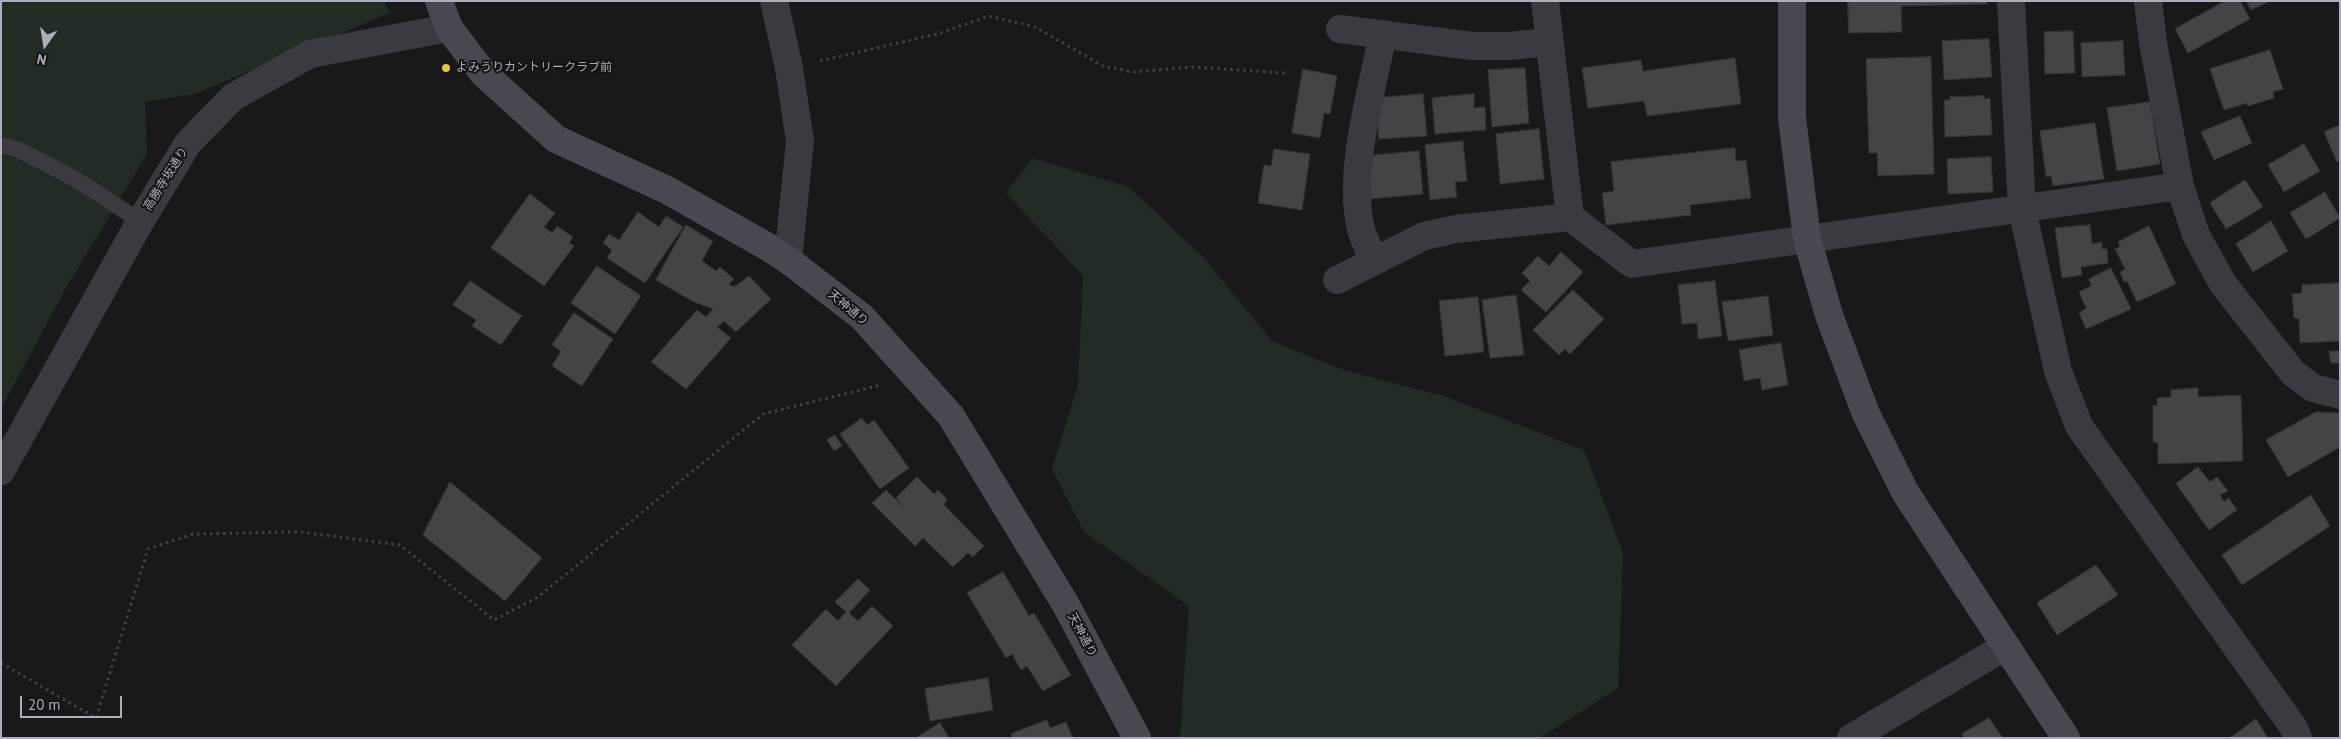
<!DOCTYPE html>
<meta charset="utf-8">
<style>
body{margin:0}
#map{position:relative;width:2341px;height:739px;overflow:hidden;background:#19191b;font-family:"PT Sans",sans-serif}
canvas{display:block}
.frame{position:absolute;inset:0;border:2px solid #acafba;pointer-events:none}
.north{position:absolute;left:20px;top:20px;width:50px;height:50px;-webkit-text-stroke:4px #141416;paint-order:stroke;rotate:193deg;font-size:14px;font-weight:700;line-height:20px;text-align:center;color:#acafba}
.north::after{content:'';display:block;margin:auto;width:18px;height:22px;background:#acafba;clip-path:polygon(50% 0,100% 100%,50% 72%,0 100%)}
.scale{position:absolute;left:20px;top:696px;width:102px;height:22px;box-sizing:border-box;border:2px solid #acafba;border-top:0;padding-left:6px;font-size:15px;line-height:18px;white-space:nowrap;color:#acafba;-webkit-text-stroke:4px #141416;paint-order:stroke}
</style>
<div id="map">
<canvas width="2341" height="739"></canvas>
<div class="frame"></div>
<div class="north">N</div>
<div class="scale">20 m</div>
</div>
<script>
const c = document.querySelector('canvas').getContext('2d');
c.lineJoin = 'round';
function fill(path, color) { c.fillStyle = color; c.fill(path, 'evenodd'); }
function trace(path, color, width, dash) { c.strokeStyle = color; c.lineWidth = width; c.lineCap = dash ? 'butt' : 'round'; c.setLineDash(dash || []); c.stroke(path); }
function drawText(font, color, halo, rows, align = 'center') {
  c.font = font + ' "PT Sans","Noto Sans JP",sans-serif'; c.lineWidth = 4; c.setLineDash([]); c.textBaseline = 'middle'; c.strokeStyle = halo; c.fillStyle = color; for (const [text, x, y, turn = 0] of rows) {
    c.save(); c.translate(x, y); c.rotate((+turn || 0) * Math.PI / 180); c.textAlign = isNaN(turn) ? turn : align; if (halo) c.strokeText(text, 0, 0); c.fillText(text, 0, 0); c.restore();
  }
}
const green = new Path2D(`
 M1,1H384L390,13L194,94L145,102L147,154L66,288L1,409Z
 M1032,158L1129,187L1203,257L1272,341L1344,370L1444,396L1584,450L1623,553L1618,688L1540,738H1180L1189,606L1084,532L1052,469L1078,385L1083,276L1006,193Z`);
const building = new Path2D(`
 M1848,1H1987V4L1901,6L1902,32L1849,33Z
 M2225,1H2240L2250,19L2188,53L2175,29Z
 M2247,1H2270L2251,10Z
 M2073,31L2075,73L2045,74L2044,32Z
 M1989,39L1992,77L1944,80L1942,41Z
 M2123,41L2125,75L2082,77L2081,43Z
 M2270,50L2283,89L2273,92L2274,98L2248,106L2247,103L2224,110L2210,69Z
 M1931,57L1934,174L1878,176L1877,153H1869L1866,59Z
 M1735,58L1741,104L1647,116L1644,101L1588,108L1582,68L1641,60L1643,71Z
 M1525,68L1529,123L1492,127L1488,70Z
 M1303,69L1337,76L1330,114L1324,113L1320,138L1292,133Z
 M1423,94L1427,136L1379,139L1375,98Z
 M1474,94V108L1485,107L1486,130L1435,134L1432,98Z
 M1984,96V99L1990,98L1992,135L1945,137L1944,100H1950V97Z
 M2150,102L2160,164L2117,171L2107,108Z
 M2240,116L2252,143L2214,160L2201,132Z
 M2095,123L2104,179L2053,186L2051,176L2046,177L2040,131Z
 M2340,125V160L2337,162L2324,132Z
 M1539,129L1544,179L1500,184L1496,134Z
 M1463,141L1467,181L1455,182L1457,197L1430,200L1425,145Z
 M2304,144L2320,171L2284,192L2268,165Z
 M1735,148L1736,161L1746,160L1751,198L1690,205L1691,215L1606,225L1602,193L1614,191L1611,162Z
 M1274,149L1310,154L1302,210L1258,203L1264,165L1271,166Z
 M1419,151L1423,194L1371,199L1367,156Z
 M1991,157L1993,192L1948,194L1947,159Z
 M2245,180L2263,207L2226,229L2210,203Z
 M2325,192L2340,218L2306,239L2290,213Z
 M530,194L555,213L544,227L552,233L557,226L573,237L569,243L574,246L544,286L491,248Z
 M638,212L659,227L666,216L683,227L645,283L607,258L612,250L603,243L609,234L619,240Z
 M2271,221L2288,251L2253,272L2236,244Z
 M686,225L713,241L702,261L716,271L720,267L734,279L729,284L734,287L749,276L771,299L736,332L724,321L717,327L731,338L686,389L651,362L697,310L706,317L713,309L692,301L656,280Z
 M2090,225L2092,244L2102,242V249H2107L2108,263L2081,267L2082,275L2062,278L2055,228Z
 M2149,226L2176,284L2137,302L2127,281L2124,282L2120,272L2125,269L2115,249L2120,247L2118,242Z
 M1561,252L1583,272L1546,312L1521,290L1530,281L1522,273L1538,256L1549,266Z
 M597,266L641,296L615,334L571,303Z
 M2111,268L2131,309L2086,329L2079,313L2086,308L2079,292L2091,286L2089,279Z
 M470,281L522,316L501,345L472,326L476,320L453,305Z
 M1715,281L1722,336L1698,339L1697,323L1682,324L1678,285Z
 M2340,283V341L2300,343L2299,319L2294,318L2292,294L2302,293V285Z
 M1573,290L1604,319L1570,354L1565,349L1559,355L1533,330Z
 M1516,295L1524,355L1490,358L1482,300Z
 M1768,296L1773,335L1728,341L1722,302Z
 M1478,297L1484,352L1445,356L1439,301Z
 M574,313L613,339L582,386L552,366L561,351L552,345Z
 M1781,343L1788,385L1762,390L1760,378L1744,381L1739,350Z
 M2329,351H2340V363H2331Z
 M2198,388V397L2241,395L2243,461L2158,464V443L2153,442V405L2157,406V398L2171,397V390Z
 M2316,412L2340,413V447L2288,477L2266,440Z
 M862,418L867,425L874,420L909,468L880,489L840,434Z
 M835,435L842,446L834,451L827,440Z
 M2198,467L2210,482L2217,477L2228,491L2220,495L2224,502L2229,498L2237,510L2209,530L2176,484Z
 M917,477L934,494L938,490L947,499L944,505L984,546L973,557L968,553L953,567L923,538L915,546L872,503L886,490L904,508L896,498Z
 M450,482L542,558L505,601L423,535Z
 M2311,495L2330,526L2242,585L2222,555Z
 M2096,565L2118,595L2057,635L2037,603Z
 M1003,572L1029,616L1034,613L1071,675L1043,691L1027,666L1021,670L1012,654L1006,658L967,593Z
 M858,579L870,590L849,613L858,621L872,606L893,626L836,686L792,645L826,609L838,621L846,612L835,602Z
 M988,678L993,710L930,721L925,689Z
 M1989,718L2003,738H1964L1962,734Z
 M2256,719L2268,738H2230Z
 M1047,720L1050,728L1066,722L1073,738H1012L1011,734Z
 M940,723L949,738H916Z`);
const path = new Path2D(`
 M820,61L937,34L989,16L1035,27L1103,66L1133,72L1192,67L1285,73
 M1,663L96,718L148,549L193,534L300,532L400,545L494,620L538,597L763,414L881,385`);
const lane = new Path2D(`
 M1,146C15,146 25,153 37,159C74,177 107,198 140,222`);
const street = new Path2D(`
 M774,1L789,68L800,141L788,260
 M1545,1L1570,217L1632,264L2180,186
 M2011,1L2022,209L2058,371L2079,426L2294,728L2298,738
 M2148,1L2153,43L2180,186L2196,235L2223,284L2293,373L2313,388L2340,395
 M1340,29L1472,46H1510L1549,42
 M1374,261C1370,251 1364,240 1361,229C1347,172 1372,91 1383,34
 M1337,280L1424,236L1456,229L1570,217
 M1,471L140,222L188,143L233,97L310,54L449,28
 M1851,738L2006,646`);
const secondary = new Path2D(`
 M439,1L449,28L483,73L556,139L667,190L768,247L788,260L862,317L951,416L1066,605L1137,738
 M1792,1V118L1807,239L1829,315L1866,414L1905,492L2066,738`);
const markers = [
 [446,68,5,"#ebc341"]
];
const poiNames = [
 ["よみうりカントリークラブ前",456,68]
];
const streetNames = [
 ["高勝寺坂通り",166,179,-58],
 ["天神通り",848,308,40],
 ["天神通り",1082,635,62]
];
fill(green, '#232b25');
fill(building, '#434448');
trace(building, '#343337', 1);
trace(path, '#404147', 3, [2.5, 4]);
trace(lane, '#3a3b40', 16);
trace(street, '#3a3b40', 28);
trace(secondary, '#484950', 28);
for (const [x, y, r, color] of markers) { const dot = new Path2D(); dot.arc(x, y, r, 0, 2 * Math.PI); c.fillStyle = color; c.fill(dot); trace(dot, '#141416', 2); }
drawText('12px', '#acafba', '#141416', poiNames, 'left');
drawText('12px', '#acafba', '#141416', streetNames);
</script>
